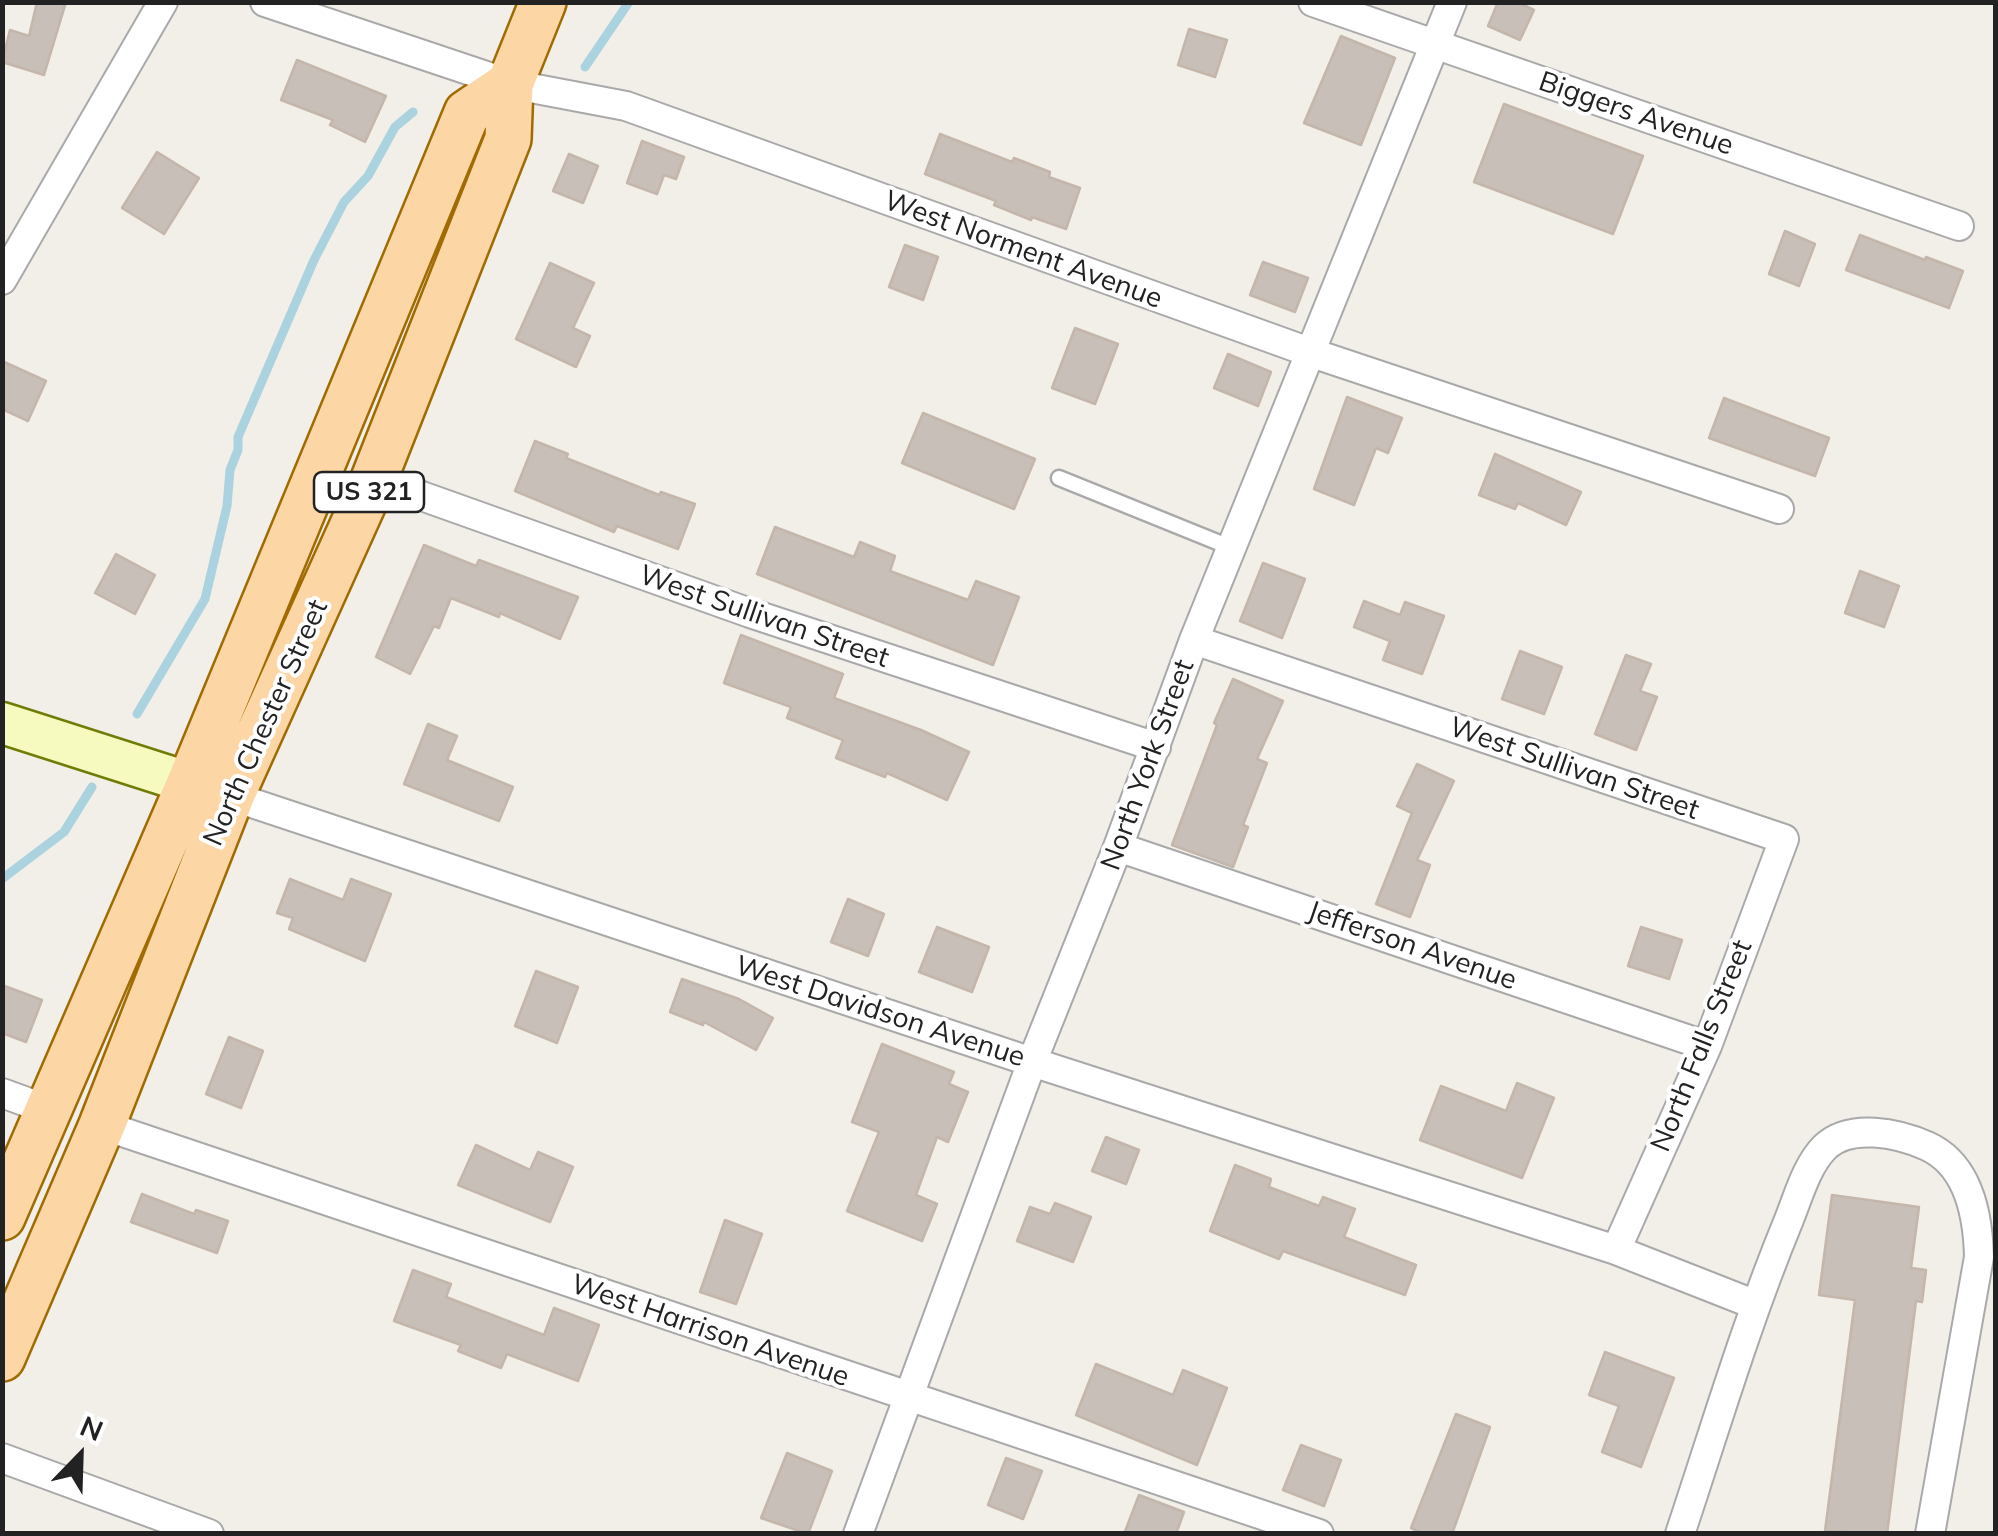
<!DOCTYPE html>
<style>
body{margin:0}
#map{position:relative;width:1998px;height:1536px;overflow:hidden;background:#f2efe9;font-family:Mulish,sans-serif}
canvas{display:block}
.frame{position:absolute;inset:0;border:5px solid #222;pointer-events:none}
.north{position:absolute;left:30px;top:1406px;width:100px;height:100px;-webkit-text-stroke:8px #fff;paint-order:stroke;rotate:23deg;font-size:28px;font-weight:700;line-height:40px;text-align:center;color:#222}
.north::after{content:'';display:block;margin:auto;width:35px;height:45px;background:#222;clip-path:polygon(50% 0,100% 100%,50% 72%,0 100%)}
</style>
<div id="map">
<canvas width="1998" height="1536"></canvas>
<div class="frame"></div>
<div class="north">N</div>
</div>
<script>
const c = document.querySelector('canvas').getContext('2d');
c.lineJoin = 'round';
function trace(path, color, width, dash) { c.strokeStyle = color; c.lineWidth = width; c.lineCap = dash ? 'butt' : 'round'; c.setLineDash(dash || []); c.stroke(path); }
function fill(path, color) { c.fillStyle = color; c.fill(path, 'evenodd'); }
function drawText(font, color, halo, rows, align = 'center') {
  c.font = font + ' Mulish,sans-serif'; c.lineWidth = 8; c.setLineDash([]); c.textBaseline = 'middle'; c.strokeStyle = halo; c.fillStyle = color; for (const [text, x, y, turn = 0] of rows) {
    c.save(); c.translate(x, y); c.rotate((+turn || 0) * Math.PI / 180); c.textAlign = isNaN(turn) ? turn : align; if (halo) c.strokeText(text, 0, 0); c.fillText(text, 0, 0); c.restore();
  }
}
const stream = new Path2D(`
 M585,67L629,2
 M137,714L205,599L227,506L230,470L238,450V437L314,260L344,202L368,176L395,127L413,112
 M2,879L64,832L92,787`);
const building = new Path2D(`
 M37,2H66L44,75L2,62L10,30L29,36Z
 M1498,2H1517L1534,10L1520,40L1488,26Z
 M1189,29L1227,40L1215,77L1178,65Z
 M1341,36L1395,58L1361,145L1304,123Z
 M297,60L386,96L365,142L330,125L333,120L281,100Z
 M1504,104L1643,156L1613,234L1474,182Z
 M940,134L1012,162L1014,158L1050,172L1049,177L1080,188L1066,229L1032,217L1031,220L994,205L996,201L925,174Z
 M642,141L684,157L676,179L664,175L657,194L627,183Z
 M157,152L199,178L164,234L122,208Z
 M569,154L598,166L583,203L553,191Z
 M1785,231L1815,244L1799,286L1769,274Z
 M1860,235L1925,260L1926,257L1963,271L1949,308L1846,270Z
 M905,245L938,257L923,300L889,287Z
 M1263,262L1308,278L1295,312L1250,295Z
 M550,263L594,283L573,328L590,336L576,367L516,339Z
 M1075,328L1118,344L1095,404L1052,388Z
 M1228,354L1271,372L1258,406L1214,388Z
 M2,361L46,381L28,421L2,409Z
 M1347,397L1402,418L1388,453L1376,448L1354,505L1314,489Z
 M1724,398L1829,438L1815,476L1709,438Z
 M923,413L1035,459L1014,509L902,463Z
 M535,441L568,454L566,458L659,495L661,492L695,504L678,549L617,526L614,532L515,491Z
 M1495,454L1581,492L1566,525L1518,503L1515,509L1479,495Z
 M775,527L854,557L860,542L895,556L890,571L968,600L976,581L1019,597L993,665L757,574Z
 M424,545L476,566L479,560L578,597L560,639L500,613L499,617L451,598L439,628L434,626L410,674L376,657Z
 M116,554L155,575L135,614L95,593Z
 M1263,563L1305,579L1282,638L1240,621Z
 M1860,571L1899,586L1884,627L1845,613Z
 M1364,601L1400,615L1405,602L1444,616L1422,674L1383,660L1390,641L1354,627Z
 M741,635L843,674L834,698L921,730L969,752L947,800L887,773L885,777L836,758L843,740L787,718L791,707L724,683Z
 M1520,651L1562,667L1544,714L1502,699Z
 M1626,655L1651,664L1640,691L1657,697L1636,750L1595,734Z
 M1233,679L1283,701L1257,759L1267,763L1243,825L1248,827L1233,867L1172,845L1217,725L1214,723Z
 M428,724L457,736L447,760L513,787L499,821L404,784Z
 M1417,764L1454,781L1417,860L1430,865L1410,917L1376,904L1412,813L1397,806Z
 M290,879L343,900L351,879L391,894L365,961L289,929L293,918L277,913Z
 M848,899L884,914L868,956L831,942Z
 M937,927L989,947L972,992L919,972Z
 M1641,927L1682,940L1669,979L1628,966Z
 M536,971L578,987L557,1043L515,1026Z
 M682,979L739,999L773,1018L756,1050L704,1022L703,1025L670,1012Z
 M2,985L42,1000L26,1042L2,1033Z
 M229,1037L263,1051L241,1108L206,1094Z
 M882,1044L954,1072L949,1084L968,1092L948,1142L937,1137L916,1195L937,1204L922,1241L847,1211L879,1132L852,1122Z
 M1517,1083L1554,1098L1522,1178L1420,1140L1441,1086L1506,1111Z
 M1106,1137L1139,1150L1126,1184L1092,1171Z
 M476,1145L530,1170L538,1152L573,1167L550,1222L458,1185Z
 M1235,1165L1271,1179L1269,1187L1319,1206L1323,1197L1355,1209L1344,1237L1416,1265L1405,1295L1283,1251L1279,1259L1210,1231Z
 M142,1194L194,1214L196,1210L228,1221L217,1253L131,1222Z
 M1832,1195L1919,1207L1911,1268L1926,1270L1922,1302L1916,1301L1887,1534L1825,1531L1855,1300L1819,1295Z
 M1055,1203L1091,1217L1073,1262L1017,1241L1030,1207L1050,1214Z
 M725,1220L762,1234L736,1304L700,1292Z
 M413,1270L451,1284L446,1297L544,1335L554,1308L599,1325L578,1381L507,1354L501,1368L458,1351L461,1345L394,1321Z
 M1605,1352L1674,1378L1641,1467L1602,1452L1619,1406L1589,1395Z
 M1096,1364L1173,1395L1183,1370L1227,1388L1197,1465L1076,1415Z
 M1456,1414L1490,1427L1452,1534H1425L1411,1528Z
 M1301,1445L1341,1460L1324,1506L1283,1490Z
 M787,1453L832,1471L808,1534L761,1518Z
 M1006,1458L1042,1471L1023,1519L988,1505Z
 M1139,1495L1184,1512L1176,1534H1124Z`);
const lane = new Path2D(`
 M1059,478L1232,548`);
const street = new Path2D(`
 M265,2L510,84L626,106L1312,353L1779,509
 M1313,2L1959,226
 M2,280L163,2
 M374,479L750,613L1156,747
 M1194,640L1784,839L1707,1046L1616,1250
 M231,796L1032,1062L1616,1250L1756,1305
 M1118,847L1707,1046
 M2,1093L46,1109
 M102,1125L1319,1534
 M2,1458L209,1534
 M858,1534L1032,1062L1118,847L1194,640L1452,2
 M1680,1534C1715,1429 1746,1324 1788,1222C1798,1198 1806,1166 1825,1147C1850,1123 1898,1133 1927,1146C1969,1165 1978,1216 1979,1257L1930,1534`);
const secondary = new Path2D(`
 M2,723L218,792`);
const primary = new Path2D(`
 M2,1217L190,783L467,113L510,84
 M2,1358L102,1125L231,796L374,479L508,139L510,84L543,2`);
const shields = [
 [369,492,110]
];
const shieldNames = [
 ["US 321",369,492]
];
const streetNames = [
 ["Biggers Avenue",1636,114,19],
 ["West Norment Avenue",1023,250,20],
 ["West Sullivan Street",764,617,19],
 ["North Chester Street",266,723,-66],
 ["North York Street",1148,765,-70],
 ["West Sullivan Street",1574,769,19],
 ["Jefferson Avenue",1412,946,19],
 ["West Davidson Avenue",880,1012,18],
 ["North Falls Street",1702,1046,-68],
 ["West Harrison Avenue",710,1331,19]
];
trace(stream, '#aad3df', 9);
fill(building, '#c7bfb8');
trace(building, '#c4b6ab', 2.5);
trace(lane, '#a9a9a9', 19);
trace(street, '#a9a9a9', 32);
trace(secondary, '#707d05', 45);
trace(primary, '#a06b00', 50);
trace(lane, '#fff', 14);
trace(street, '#fff', 28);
trace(secondary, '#f7fabf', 40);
trace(primary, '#fcd6a4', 45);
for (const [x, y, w] of shields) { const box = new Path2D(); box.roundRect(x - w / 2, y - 20, w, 40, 8); c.fillStyle = '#fff'; c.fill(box); trace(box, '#222', 2.5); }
drawText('bold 25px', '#222', null, shieldNames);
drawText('28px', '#222', '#fff', streetNames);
</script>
